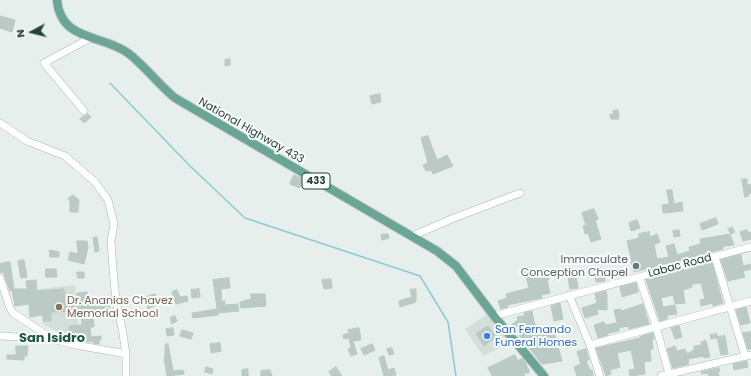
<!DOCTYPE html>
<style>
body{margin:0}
#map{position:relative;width:751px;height:376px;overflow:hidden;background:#e6efeb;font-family:Poppins,sans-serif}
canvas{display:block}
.north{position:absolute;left:12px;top:12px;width:40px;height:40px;-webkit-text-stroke:3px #f7fbf9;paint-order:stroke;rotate:263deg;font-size:11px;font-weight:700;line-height:16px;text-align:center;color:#24423a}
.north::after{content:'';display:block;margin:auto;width:14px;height:18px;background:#24423a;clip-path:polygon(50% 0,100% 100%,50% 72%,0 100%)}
</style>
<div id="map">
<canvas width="751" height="376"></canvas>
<div class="north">N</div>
</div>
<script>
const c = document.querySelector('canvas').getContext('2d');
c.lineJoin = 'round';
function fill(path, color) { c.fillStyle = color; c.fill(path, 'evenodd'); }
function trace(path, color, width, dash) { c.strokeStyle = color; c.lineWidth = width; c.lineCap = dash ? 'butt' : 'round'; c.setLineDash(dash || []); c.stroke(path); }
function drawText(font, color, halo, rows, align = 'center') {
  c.font = font + ' Poppins,sans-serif'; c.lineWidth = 4; c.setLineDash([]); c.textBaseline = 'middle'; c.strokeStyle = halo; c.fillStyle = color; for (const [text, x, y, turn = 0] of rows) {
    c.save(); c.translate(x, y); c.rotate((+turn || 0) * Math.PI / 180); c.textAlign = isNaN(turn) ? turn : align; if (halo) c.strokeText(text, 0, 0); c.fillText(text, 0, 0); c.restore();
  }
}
const built = new Path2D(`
 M75,285L80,344L43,324L39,289Z
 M488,314L511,342L483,356L465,329Z`);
const stream = new Path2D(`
 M110,83L190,166L245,218L420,276L448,322L456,376`);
const building = new Path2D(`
 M0,16L15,20L12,32L0,28Z
 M230,59V65L225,66V60Z
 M380,94L381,102L372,104L370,96Z
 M618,110L619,119H611L610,114H614L613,111Z
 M88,114L91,117L84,123L80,119Z
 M428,136L437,160L447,155L453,166L433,174L431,170L426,171L423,165L428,163L421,138Z
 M294,175L304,179L300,188L290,184Z
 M742,179H747V185L750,184L751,193L748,194L749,196L745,197Z
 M667,190H672L674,204L682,202L683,211L663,213L662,205L669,204Z
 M73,195L79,200L78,212H70V201L68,199Z
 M594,209L598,219L595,220L601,239L591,242L588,233L585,234L583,226L586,225L582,213Z
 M716,218L718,224L702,230L700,224Z
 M637,220L640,228L631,231L629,223Z
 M732,227L735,232L731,234L728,229Z
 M679,230L680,236L674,237L673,231Z
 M747,230L748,233L751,232V239L743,241L740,232Z
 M649,232L650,237L657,234L660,242L654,245L657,259L669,257L666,246L674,244L677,255L690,251L689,247L701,244L700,239L730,234L734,245L723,246V249L674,262L659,265V266L646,270V269L634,272L631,262H632L627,241L639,238V234Z
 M388,234L389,238L382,240L381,235Z
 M97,237L99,251L95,252L93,238Z
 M77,241H87L88,247L84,264L68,260L70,252L78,254Z
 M50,250L59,252V257H50Z
 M741,255L743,266L750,264L751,269L743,271L745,277L728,281L721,260Z
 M24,260L27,277L21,278L18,261Z
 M10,262L14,289H27L26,281L36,280L37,291L64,289L65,303L77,302V293L87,292L89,304L109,301L110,310L99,311L100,315L93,316L94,327H90L91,337L101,336V340H99V344L93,343V341L86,342L71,338L69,326L82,325L81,311L51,312V321H43V315L30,317L29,304L15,306L12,290L10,291L3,272L0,273V264Z
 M712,263L723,303L713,306V303L701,306L700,300L705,299L701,283L692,284V287L683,290L685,303L675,304L673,295L661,298L663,307L675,305L677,314L667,315V319L660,321L646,280Z
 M529,268L530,274L549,270L550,276L548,277L549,280H547L550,293L541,295L542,298L507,305L508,307L501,309L498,301L507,298L506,294L529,288L524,269Z
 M601,268L602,275L604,274L605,281L596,282L595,269Z
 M46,269H56L57,277H46Z
 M77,272H84V278H78Z
 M576,276L578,288L570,289L568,277Z
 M229,278L230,288L221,289L222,302L225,301V305L238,304L239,311L218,313V315L193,318L192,313L217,309L213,280Z
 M331,279L332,288L324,289L322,280Z
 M636,283L638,292L622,297L620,287Z
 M199,289L200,297L192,298L191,290Z
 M416,289V302L400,307L399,301L412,297L410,290Z
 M177,290L180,297L187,296L188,301L176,304L172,292Z
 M606,291L607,295V310L597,309L598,314L585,318L582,308L597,303L595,294Z
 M155,294L159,304L148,309L144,298Z
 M251,294H265L266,306L241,308L240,302L251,299Z
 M560,303L563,319L554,321L551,306Z
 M643,304L649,324L629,329L628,326L619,328V331L608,333V335L598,338L594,325L604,322L605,325L617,323L614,310L621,309V311Z
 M746,307L750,323L741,325L736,310Z
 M532,311L534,322L540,331L552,325L562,361L542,364L511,325L518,320L517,317L525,316L524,313Z
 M175,316L177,321L172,324L170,318Z
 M488,326L496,337L484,346L476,334Z
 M679,326L682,337L675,339L671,328Z
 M173,328L174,335L167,336L166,329Z
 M359,328L361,340L353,341L357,354L351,356L348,349L351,348L349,338L344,339L343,335L349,333L348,330Z
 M182,330L193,333L191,339L180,336Z
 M751,332V349H748L743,333Z
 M653,333L654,339H652L653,349L650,350L651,361L644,362L645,374L630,376L629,370L635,369L631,350L617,353L620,367L610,370L611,374L606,376L596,348L640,338V337Z
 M717,334V338L711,339L710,335Z
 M725,336L728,354L721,355L717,337Z
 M706,341L710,357L704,358L703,356L688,359L689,364L673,368L667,349L675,346L677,351L685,349L687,354L694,350V346L702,345L701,342Z
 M220,343L221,351L211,353L210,344Z
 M168,344L173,371L183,370L184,374L167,376L164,358H165V345Z
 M372,344L375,350L364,355L361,349Z
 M16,346H28L27,356H24V360L7,359V355H16Z
 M392,348L394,354L389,355L387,349Z
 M586,349L589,360L586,361L590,370H592L593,376H577L574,367L581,364L577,352Z
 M515,355L518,361L522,358L527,365H526L529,370V373H523L525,376H492L488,368Z
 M384,356L388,370L394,368L396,375L384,376L379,358Z
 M747,361L748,367L734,370L733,364Z
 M206,367L213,369L212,374L205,372Z
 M336,367L342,376H332L329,372Z
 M719,368L720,371L718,372L719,376H709L708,373L702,374L701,372Z
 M248,369V376H242V370Z
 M270,370L272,376H261V371Z`);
const minor = new Path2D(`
 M84,111L44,63L83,42L89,38
 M0,123L27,141L65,156L95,182L108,200L114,224L111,241L113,269L116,302L122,328L126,354V376
 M412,236L454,218L520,193
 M715,257L745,356
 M639,277L656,326L669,374
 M0,278L10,308L13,313L53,339
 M569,295L590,345L600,376
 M494,316L751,247
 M0,336L53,339L76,345L126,354
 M590,345L751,301
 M661,376L751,355`);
const major = new Path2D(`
 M57,0C61,42 102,34 128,53C145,66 158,84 175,98L437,251L456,266L494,316L544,376`);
const markers = [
 [636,266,4,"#6b7280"],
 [59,307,4,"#8d6e63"],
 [487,336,4,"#3f7fe0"]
];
const shields = [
 [316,181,28]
];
const shieldNames = [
 ["433",316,181]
];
const streetNames = [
 ["National Highway 433",251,131,30],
 ["Labac Road",680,266,-15]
];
const worshipNames = [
 ["Immaculate",628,260],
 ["Conception Chapel",628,273]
];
const educationNames = [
 ["Dr. Ananias Chavez",67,301],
 ["Memorial School",67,314]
];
const shopNames = [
 ["San Fernando",495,330],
 ["Funeral Homes",495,343]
];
const quarterNames = [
 ["San Isidro",52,339]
];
fill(built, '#d4dfda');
trace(stream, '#8ec9d4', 1.5);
fill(building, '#bbcac4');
trace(building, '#b8c9c2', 1);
trace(minor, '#a8b8b2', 8);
trace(major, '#c2cac8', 10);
trace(minor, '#fff', 7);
trace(major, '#6aa596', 8);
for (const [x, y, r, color] of markers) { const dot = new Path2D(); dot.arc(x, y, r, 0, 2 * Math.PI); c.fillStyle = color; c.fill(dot); trace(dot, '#f7fbf9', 1.5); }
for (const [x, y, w] of shields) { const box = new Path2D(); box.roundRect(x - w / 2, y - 8, w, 16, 3); c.fillStyle = '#f7fbf9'; c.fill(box); trace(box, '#24423a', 1); }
drawText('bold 10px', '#24423a', null, shieldNames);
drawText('11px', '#24423a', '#f7fbf9', streetNames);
drawText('11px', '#5b616d', '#f7fbf9', worshipNames, 'right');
drawText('11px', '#785e54', '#f7fbf9', educationNames, 'left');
drawText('11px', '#366cbe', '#f7fbf9', shopNames, 'left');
drawText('bold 13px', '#1f5548', '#f7fbf9', quarterNames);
</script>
